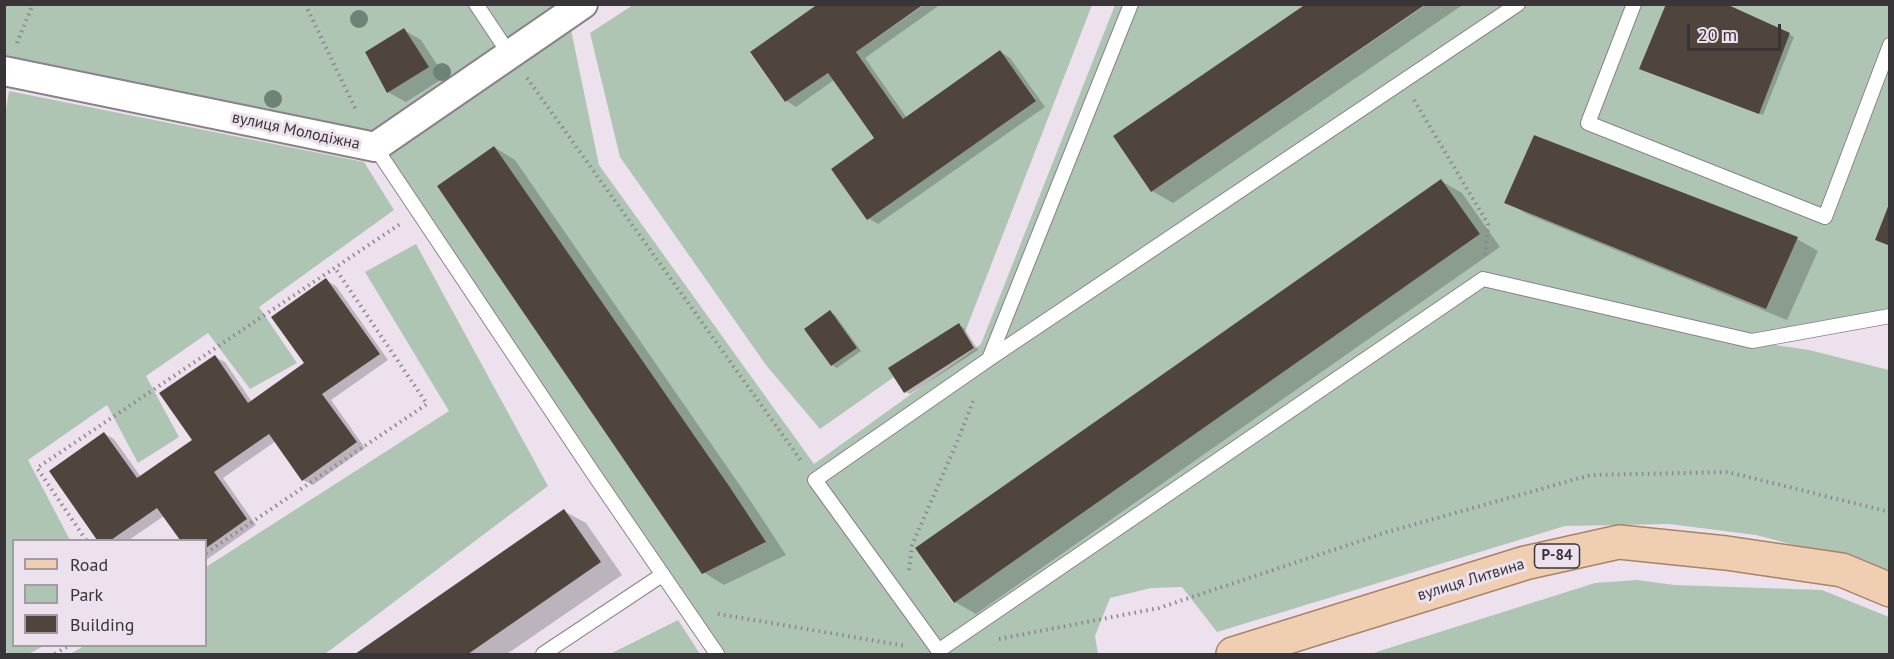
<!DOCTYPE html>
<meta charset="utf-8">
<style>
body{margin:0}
#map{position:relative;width:1894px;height:659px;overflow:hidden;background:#ece1ec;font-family:"PT Sans",sans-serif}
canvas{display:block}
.frame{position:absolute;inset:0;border:6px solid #383438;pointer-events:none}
.legend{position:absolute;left:12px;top:539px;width:195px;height:108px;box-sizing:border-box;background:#ece1ec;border:2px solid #a49ca4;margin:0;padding:8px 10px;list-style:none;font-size:18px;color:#383438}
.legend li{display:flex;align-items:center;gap:12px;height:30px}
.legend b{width:30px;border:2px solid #a49ca4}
.scale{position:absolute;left:1687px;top:24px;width:94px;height:27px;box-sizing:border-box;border:3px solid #383438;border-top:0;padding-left:8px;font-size:18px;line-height:21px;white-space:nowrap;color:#383438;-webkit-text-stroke:4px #ece1ec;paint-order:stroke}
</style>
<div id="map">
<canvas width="1894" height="659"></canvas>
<div class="frame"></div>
<ul class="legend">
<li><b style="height:8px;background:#f0ceb2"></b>Road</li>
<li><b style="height:16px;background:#aec5b3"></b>Park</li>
<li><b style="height:16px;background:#4f453d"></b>Building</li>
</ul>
<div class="scale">20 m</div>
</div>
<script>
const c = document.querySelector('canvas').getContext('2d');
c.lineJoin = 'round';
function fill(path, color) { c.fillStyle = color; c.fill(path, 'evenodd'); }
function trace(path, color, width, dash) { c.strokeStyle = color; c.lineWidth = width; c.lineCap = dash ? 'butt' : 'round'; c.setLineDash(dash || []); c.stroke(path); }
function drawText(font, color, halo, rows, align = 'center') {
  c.font = font + ' "PT Sans",sans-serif'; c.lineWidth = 6; c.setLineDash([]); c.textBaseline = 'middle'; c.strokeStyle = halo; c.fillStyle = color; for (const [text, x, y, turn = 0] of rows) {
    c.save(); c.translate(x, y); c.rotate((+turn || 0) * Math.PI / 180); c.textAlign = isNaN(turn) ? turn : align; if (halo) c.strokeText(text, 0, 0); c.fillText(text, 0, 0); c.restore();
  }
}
const green = new Path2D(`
 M4,5H583L570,25L599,165L814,464L981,344L1115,5H1306L1113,136L1151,192L1426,5H1889V204L1875,240L1889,246V316L1754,342L1809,350L1889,370V570L1756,535L1669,524L1565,526L1217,632L1182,587L1151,588L1110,598L1095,636L1098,654H717L375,147L5,65ZM404,28L387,92L365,52ZM1534,135L1797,237L1766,309L1504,203ZM494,146L765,542V543L702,573L437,186ZM1441,179L1480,234L953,603L915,548Z
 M633,5H818L750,53L785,102L828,73L874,138L831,169L867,219L1036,100L1000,50L903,119L856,52L924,5H1092L965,332L959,323L889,368L894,377L820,429L766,365L620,157L590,33ZM805,329L857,348L831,366Z
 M9,91L364,162L394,210L259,307L297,363L250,389L208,333L146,376L179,437L138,463L107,405L28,460L70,540H14V646H43L29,654H8L4,648V123Z
 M416,244L548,486L325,654H70L84,646H206V567L449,411L365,272Z
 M1637,580L1674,585L1822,590L1889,617V654H1370L1595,583Z
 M678,620L700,654H610Z`);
const shadow = new Path2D(`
 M821,4H941L865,58L907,118L1001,52L1010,58L1045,107L878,224L868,218L876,139L834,80L796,107L787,101L752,53Z
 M1308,4H1464L1173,203L1152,191Z
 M1722,4L1794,37L1763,115L1645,71Z
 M404,30L421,40L445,77L406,102L388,92Z
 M494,147L515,160L750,500L786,555L724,585L703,572Z
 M1441,181L1462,193L1500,247L976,614L955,602Z
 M1506,202L1797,239L1818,251L1787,320L1527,214Z
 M326,280L336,286L388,360L331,400L365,448L313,485L303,480L276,441L223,478L256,525L206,560V540H182L164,516L129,540H99L51,471L105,434L114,439L141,477L194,440L215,357L225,362L252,402L306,364Z
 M830,312L835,315L861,351L837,368L832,365L806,329Z
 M959,325L964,328L978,350L910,394L905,392Z
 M564,511L586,523L622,575L507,654H357Z`);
const building = new Path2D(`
 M818,4H924L856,52L903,119L1000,50L1036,101L867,220L831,169L874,138L828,73L785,102L750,52Z
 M1306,4H1426L1151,192L1113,136Z
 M1666,4H1726L1790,33L1759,114L1639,69Z
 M404,28L429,67L387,93L365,52Z
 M1534,135L1798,237L1766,309L1504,203Z
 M494,146L729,486L766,542L702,574L437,186Z
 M1441,179L1480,234L954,603L915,548Z
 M1889,204H1890V246L1875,240Z
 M326,278L380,354L322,394L357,442L302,481L269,434L214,472L247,519L206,548V540H180L157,508L111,540H97L49,471L104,432L137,478L192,440L159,393L215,355L248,403L304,363L271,317Z
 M830,310L857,348L831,366L804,329Z
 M959,323L974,348L904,393L888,368Z
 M564,509L601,562L468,654H355Z`);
const path = new Path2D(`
 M305,4L357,112
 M779,4L780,6
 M17,43L33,4
 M527,78L802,462
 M1414,100L1488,224L1485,258
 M86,540L37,468L400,224
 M206,553L427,404L335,268
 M909,570L912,545L957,442L974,399
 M718,614L906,646
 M999,639L1159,608L1387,532L1591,475L1728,472L1890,512
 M55,654L68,646`);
const lane = new Path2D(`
 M476,4L510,55
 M1634,4L1588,123L1825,217L1890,45
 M375,147L593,473L717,654
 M989,359L1131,4
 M938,651L1483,279L1752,341L1890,316
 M543,654L662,575
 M941,654L815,480L989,359L1518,4`);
const street = new Path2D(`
 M4,71L375,147L583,4`);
const primary = new Path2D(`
 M1233,654L1525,563L1619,542L1726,553L1842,570L1890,590`);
const trees = [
 [359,19],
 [442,72],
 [273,99]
];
const shields = [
 [1557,556,45]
];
const shieldNames = [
 ["Р-84",1557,556]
];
const streetNames = [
 ["вулиця Молодіжна",296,131,12],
 ["вулиця Литвина",1471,580,-17]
];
fill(green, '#aec5b3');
fill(shadow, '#0003');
fill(building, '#4f453d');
trace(lane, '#8b818b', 16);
trace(street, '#8b818b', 32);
trace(primary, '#a98366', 36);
trace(path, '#8d858d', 4, [1.5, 4.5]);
trace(lane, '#fff', 14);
trace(street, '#fff', 28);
trace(primary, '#f0ceb2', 33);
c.fillStyle = '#6e8378';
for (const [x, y] of trees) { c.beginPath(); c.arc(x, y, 9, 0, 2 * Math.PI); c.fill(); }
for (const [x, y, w] of shields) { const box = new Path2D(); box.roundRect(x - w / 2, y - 12, w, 24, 4.5); c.fillStyle = '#ece1ec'; c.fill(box); trace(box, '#383438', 1.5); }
drawText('bold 15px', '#383438', null, shieldNames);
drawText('16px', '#383438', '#ece1ec', streetNames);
</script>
